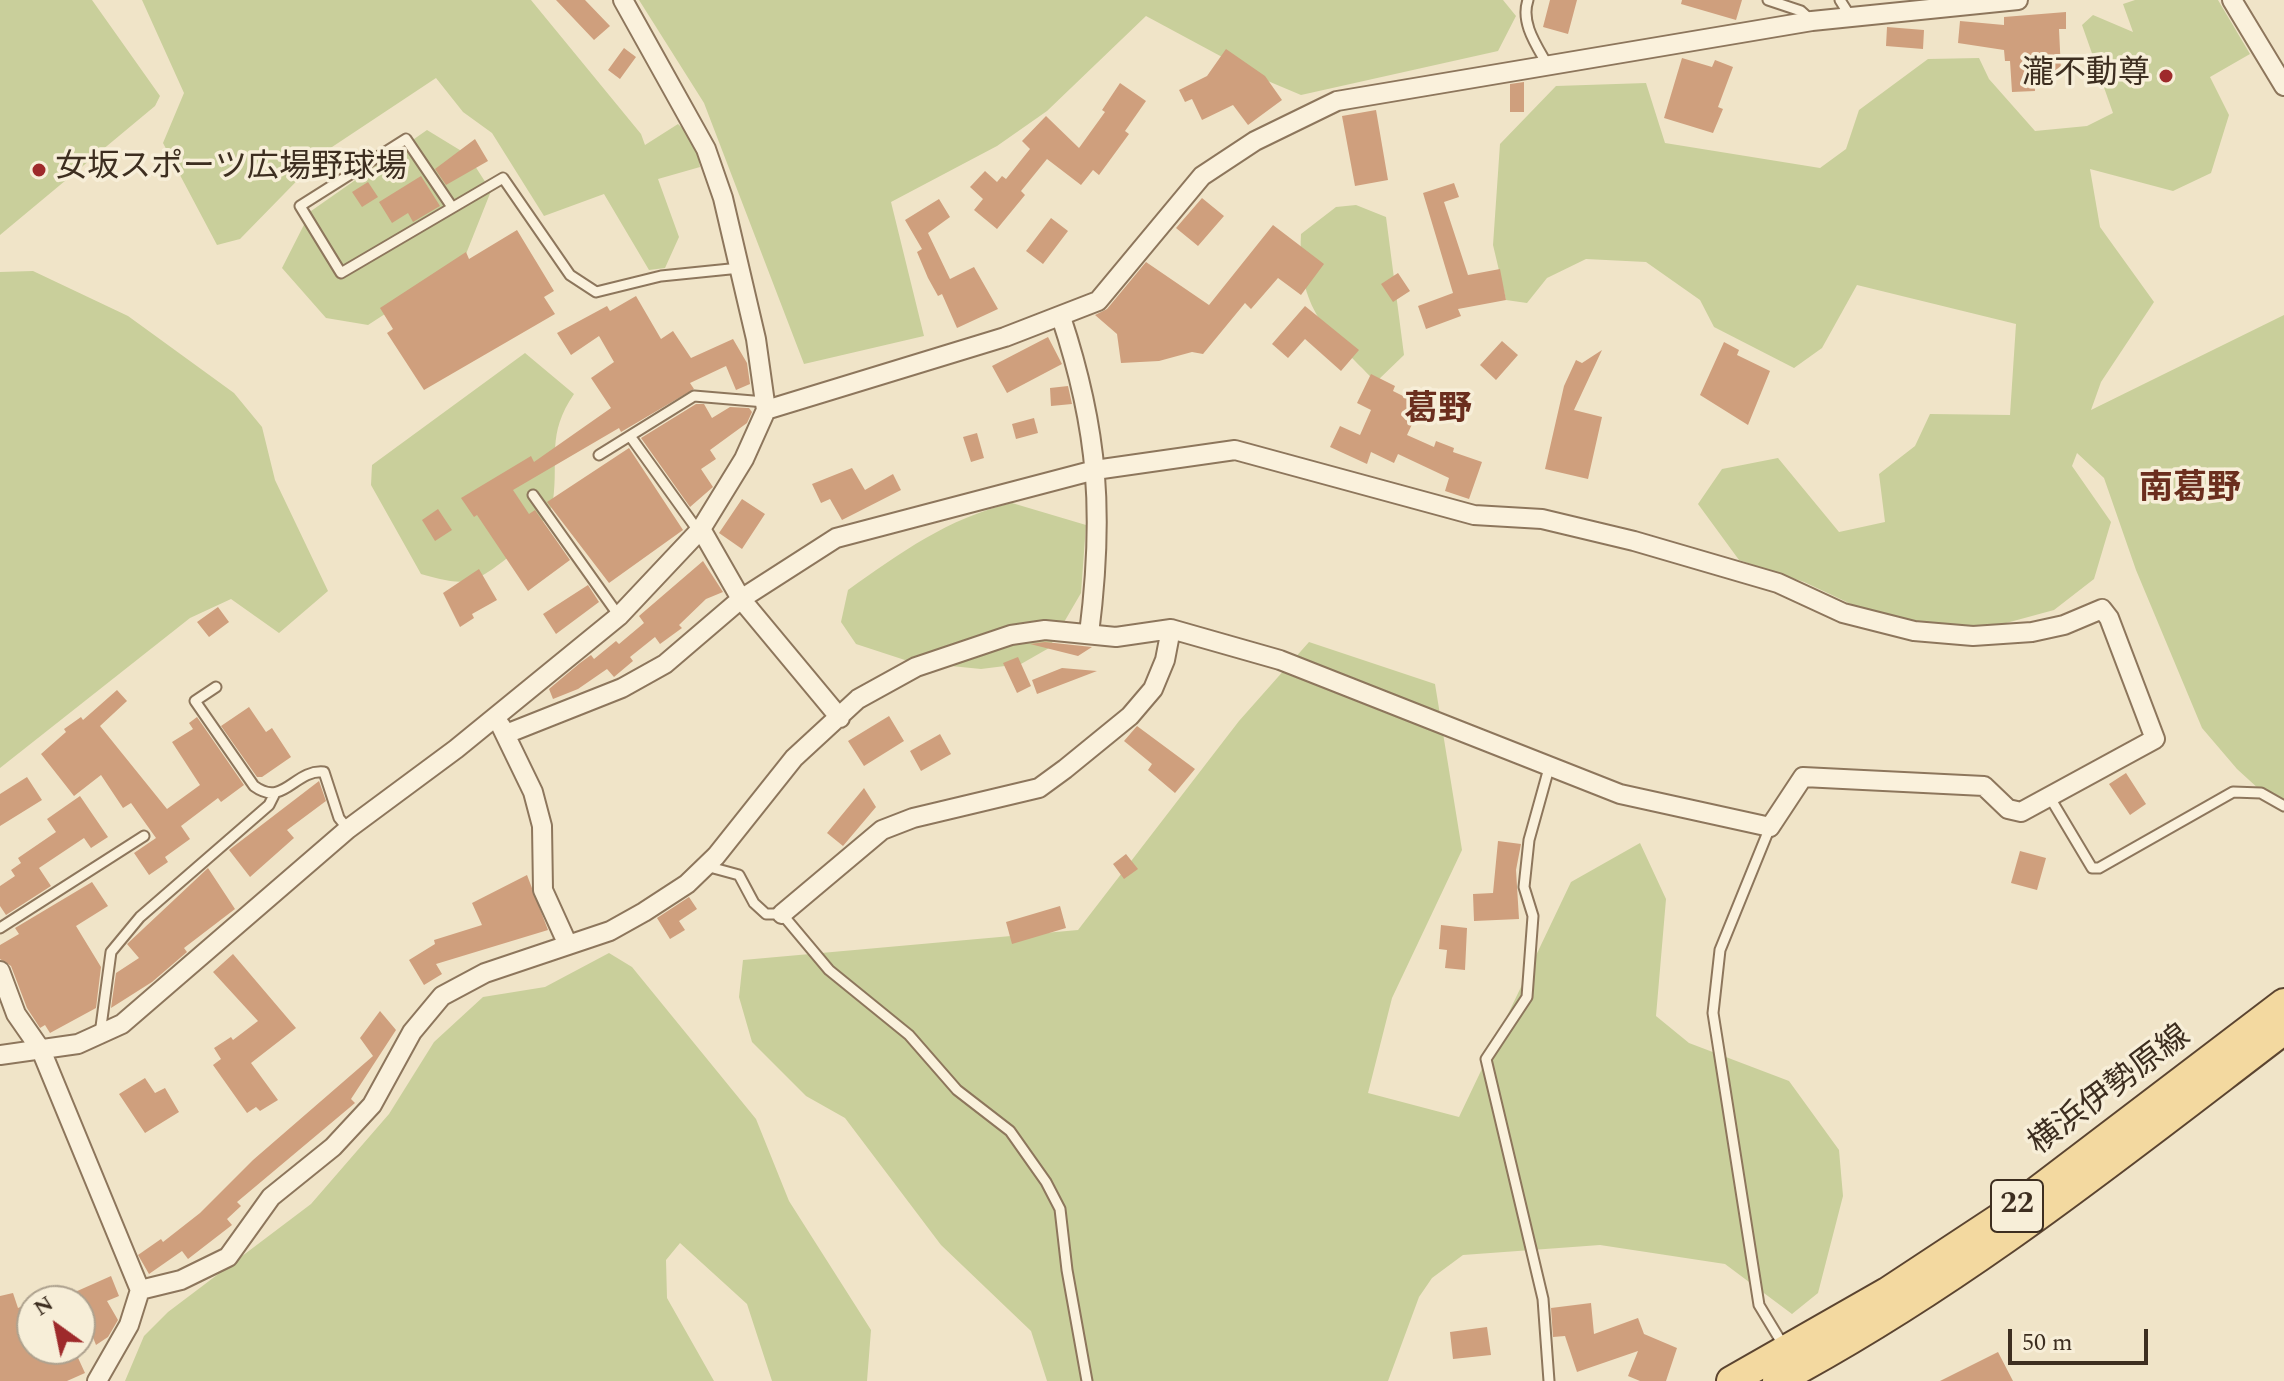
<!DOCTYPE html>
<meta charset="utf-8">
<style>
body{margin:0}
#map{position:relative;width:2284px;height:1381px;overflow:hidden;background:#f0e4c8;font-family:Spectral,serif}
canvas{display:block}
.north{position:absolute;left:16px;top:1285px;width:80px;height:80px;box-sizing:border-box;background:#f7eed8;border:2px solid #ada18e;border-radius:50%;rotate:327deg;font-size:22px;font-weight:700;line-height:32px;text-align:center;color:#3d2e20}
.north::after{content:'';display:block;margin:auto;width:28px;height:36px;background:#9e2a2b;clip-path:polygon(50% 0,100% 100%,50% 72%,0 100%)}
.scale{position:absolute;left:2008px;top:1329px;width:140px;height:36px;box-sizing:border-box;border:4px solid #3d2e20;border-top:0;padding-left:10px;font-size:24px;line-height:28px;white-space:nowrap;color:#3d2e20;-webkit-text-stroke:6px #f7eed8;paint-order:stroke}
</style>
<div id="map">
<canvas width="2284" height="1381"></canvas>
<div class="north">N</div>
<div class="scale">50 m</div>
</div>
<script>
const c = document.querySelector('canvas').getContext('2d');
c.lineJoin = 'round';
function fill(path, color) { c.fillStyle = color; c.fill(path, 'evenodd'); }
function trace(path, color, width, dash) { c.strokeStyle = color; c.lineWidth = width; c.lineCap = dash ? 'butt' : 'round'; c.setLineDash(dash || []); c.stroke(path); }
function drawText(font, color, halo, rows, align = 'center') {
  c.font = font + ' Spectral,"Noto Sans JP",serif'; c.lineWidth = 7; c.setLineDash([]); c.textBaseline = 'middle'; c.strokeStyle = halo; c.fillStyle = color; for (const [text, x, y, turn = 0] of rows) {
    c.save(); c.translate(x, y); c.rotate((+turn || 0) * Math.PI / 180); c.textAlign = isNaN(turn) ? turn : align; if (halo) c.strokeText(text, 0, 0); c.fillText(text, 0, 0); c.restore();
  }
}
const green = new Path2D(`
 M0,0H92L160,96L155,106L0,235Z
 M142,0H531L641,134L645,145L678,124L695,140L700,167L658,179L679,237L665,268L649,270L604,194L544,216L492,133L463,112L436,78L326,151L240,239L217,245L163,143L184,93Z
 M639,0H1503L1516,16L1498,51L1301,95L1263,79L1146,16L1047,111L997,146L891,202L924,336L804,364L704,103Z
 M2135,0H2218L2250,54L2210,77L2229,115L2211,173L2173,191L2090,169L2100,227L2154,302L2101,382L2091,410L2284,315V812L2237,769L2202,728L2136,570L2104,478L2077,453L2072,466L2111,522L2094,579L2054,610L1962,635L1883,619L1804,582L1739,560L1698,504L1722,469L1778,458L1839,532L1885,522L1879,474L1915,446L1930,414L2010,415L2016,324L1857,285L1822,348L1794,368L1714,327L1700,300L1646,262L1586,259L1547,278L1527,303L1506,300L1493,245L1500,144L1556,86L1646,83L1665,143L1820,168L1846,149L1859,110L1928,59L1979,58L1989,79L2035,131L2087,126L2113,113L2082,25L2093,15L2133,32L2123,4Z
 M427,130L468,155L491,191L462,264L368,325L326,318L282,268L311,211Z
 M1356,205L1386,217L1404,355L1376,382C1327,332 1297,310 1301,234L1336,207Z
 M33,271L128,316L234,393L262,427L275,480L328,591L279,633L231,599L190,618L0,768V272Z
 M525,353L574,394C546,435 559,458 553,501C550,526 498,569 476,579C459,586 437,578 421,574L371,485L372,465Z
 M1012,503L1086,525L1081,593L1049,648L1021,664L981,669L911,662L856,644L841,622L848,590C900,553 948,518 1012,503Z
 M1309,642L1435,684L1462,850L1392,998L1368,1093L1459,1117L1571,882L1640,843L1666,899L1656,1016L1689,1043L1789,1081L1839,1150L1843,1196L1818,1293L1792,1314L1725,1264L1600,1245L1463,1255L1432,1278L1419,1297L1388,1381H1047L1031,1331L941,1245L845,1118L806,1096L752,1042L739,997L743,960L1078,930L1239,721Z
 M609,953L632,967L756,1119L789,1201L871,1330L867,1381H772L747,1304L680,1243L666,1260L667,1298L714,1381H125L144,1336L168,1312L311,1204L389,1114L434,1042L483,997L545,987Z`);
const building = new Path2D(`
 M556,0H585L610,26L594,40Z
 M1550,0H1577L1568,34L1543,27Z
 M1682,0H1742L1736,20L1681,4Z
 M2066,12V29H2059L2061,71L2034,72L2035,91L2012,92L2010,61H2005L2004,50L1958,43L1960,21L2004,25V17Z
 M1887,27L1924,30L1923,49L1886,46Z
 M624,48L636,57L620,79L608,70Z
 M1226,49L1265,76L1282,100L1248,125L1233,105L1202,120L1192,99L1185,102L1179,90L1207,76Z
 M1682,58L1712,67L1715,60L1733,67L1718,107L1723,109L1713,133L1664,118Z
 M1524,82V112H1510V84Z
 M1120,83L1146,101L1125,131L1129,134L1099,175L1093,170L1081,185L1047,159L1021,191L1025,195L997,229L974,210L983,199L970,187L985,171L997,182L1002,176L1006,179L1030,149L1022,141L1046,116L1079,148L1105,112L1102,110Z
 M1376,110L1388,180L1355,186L1342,116Z
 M475,139L488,161L446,185L435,169Z
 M421,176L440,206L413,222L408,213L392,223L379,202Z
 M368,182L378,197L362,207L352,192Z
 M1454,183L1459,197L1444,202L1468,275L1500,269L1506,300L1458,309L1461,316L1426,329L1418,306L1453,293L1423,193Z
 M1202,198L1224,216L1198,246L1176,228Z
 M939,199L950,217L928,233L950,279L974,267L998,309L957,328L942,294L938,296L928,278L917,252L922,249L905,220Z
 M1051,218L1068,231L1043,264L1026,251Z
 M1273,225L1324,264L1301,295L1278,278L1251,309L1245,303L1203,354L1192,352L1159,361L1121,363L1117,334L1095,315L1107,309L1146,262L1209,305Z
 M517,230L554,291L544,297L555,314L424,390L387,333L393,329L380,308L466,252L469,259Z
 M1398,273L1410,291L1393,302L1381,284Z
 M636,296L661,339L673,331L691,358L733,339L747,363L750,384L736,390L726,366L690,383L694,389L621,432L619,428L513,490L529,514L535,510L570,560L528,591L477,515L474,517L461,498L531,456L534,462L611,408L591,378L614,362L599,336L571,355L557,333L607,306L610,311Z
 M1305,306L1359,350L1341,371L1305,339L1288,358L1272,344Z
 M1048,337L1062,364L1007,393L992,366Z
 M1502,341L1518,355L1496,380L1480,365Z
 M1724,342L1739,350L1737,355L1770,371L1748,425L1700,395Z
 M1602,350L1574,410L1602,417L1588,479L1545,469L1564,386L1576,360L1582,363Z
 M1371,374L1395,386L1393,391L1421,405L1407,435L1434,447L1436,441L1454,448L1453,452L1482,462L1469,499L1445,491L1449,478L1398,454L1394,463L1371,452L1367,464L1330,447L1340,426L1360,435L1371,410L1357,403Z
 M1068,386L1072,404L1051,406L1050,388Z
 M696,404H704L712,418L730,407L749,408L752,412L747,423L710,450L716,459L701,469L713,487L690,507L641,438Z
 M1034,418L1038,433L1016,439L1012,424Z
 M977,433L984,458L971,462L963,437Z
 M629,448L683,530L609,583L547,502Z
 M852,468L865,490L893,474L901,490L842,520L830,499L821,503L812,484Z
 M742,499L765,514L742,549L719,533Z
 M438,509L452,530L435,541L422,520Z
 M703,561L723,592L706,599L679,625L682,628L660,644L655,637L630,657L633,661L614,677L607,669L578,689L553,699L549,689L580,663L591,655L594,659L616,641L619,644L644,623L639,616Z
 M479,569L497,600L472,614L474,618L460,627L443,593Z
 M588,585L599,602L556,634L543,614Z
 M218,607L229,622L209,637L197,622Z
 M1045,642L1092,647L1078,656L1030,644Z
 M1018,657L1031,686L1017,693L1003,663Z
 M1062,668L1097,671L1037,694L1032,680Z
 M117,690L127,701L100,726L167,809L200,785L172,742L193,729L189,723L197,717L244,785L221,802L218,798L181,826L190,839L165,857L168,862L149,875L134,853L156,838L131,803L123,808L101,775L74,796L41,754L66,732L64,729L81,717L83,720Z
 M249,707L266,732L272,728L291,757L262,777H257L221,726Z
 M889,716L904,741L864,766L848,741Z
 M1137,726L1195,769L1175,793L1148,770L1152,764L1124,741Z
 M940,734L951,754L921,771L910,751Z
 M2126,773L2146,804L2130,815L2109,784Z
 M27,777L42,800L0,826V794Z
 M319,781L326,801L287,830L294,838L250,877L229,850Z
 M864,788L876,807L843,846L827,833Z
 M80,796L108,837L91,848L84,838L39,868L51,886L6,915L0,906V886L15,876L11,870L21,863L18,858L56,832L47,819Z
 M1498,841L1521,844L1516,870L1519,919L1474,921L1473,894L1493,893Z
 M2020,851L2046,858L2037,890L2011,883Z
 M1126,854L1138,869L1124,879L1113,864Z
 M208,868L235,909L184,948L187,952L152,982L111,1008L116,973L139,958L127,944Z
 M527,875L548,930L436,964L442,974L424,985L409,960L435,944L434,940L482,925L472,903Z
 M92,882L108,906L76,926L101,967L96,1008L50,1033L45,1025L40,1028L27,1008L11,966L0,959V945L19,934L15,928Z
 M689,897L697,909L679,921L685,930L670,939L657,918Z
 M1060,906L1066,928L1012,944L1006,922Z
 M1441,925L1467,928L1465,970L1445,968L1447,950L1439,949Z
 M233,954L296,1028L251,1063L278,1100L260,1111L256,1107L247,1113L213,1065L221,1059L214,1048L231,1037L233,1040L258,1021L213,972Z
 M380,1011L396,1030L351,1099L355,1103L237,1202L241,1206L227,1219L232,1225L188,1259L182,1251L149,1274L138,1255L161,1239L163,1242L200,1213L253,1160L373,1056L360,1038Z
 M145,1078L155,1093L165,1088L179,1112L145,1133L119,1094Z
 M111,1276L119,1296L107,1301L118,1320L108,1337L96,1345L75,1292Z
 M13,1293L18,1308L32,1302V1349H74L85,1373L67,1381H0V1296Z
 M1591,1303L1594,1334L1638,1318L1644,1334L1677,1348L1666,1381H1640L1628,1376L1638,1351L1577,1372L1565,1336L1553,1337L1551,1308Z
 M1487,1327L1491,1355L1453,1359L1450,1332Z
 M1998,1352L2013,1381H1940Z`);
const lane = new Path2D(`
 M1528,0C1520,23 1537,46 1548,66
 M1768,0L1801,11L1811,20
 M1840,0L1850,16
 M452,207L406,139L300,206L341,273L503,178L570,275L596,292L661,276L740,268
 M630,436L699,532
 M599,455L694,396L765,402
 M533,495L619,616
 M216,687L195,701L254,786C284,808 294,769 324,772L339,818L348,829
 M2049,796L2092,868H2099L2233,792L2261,793L2284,806
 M1770,827L1720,950L1713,1013L1759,1305L1785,1348
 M706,866L739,875L754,903L766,914H782L829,970L909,1035L957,1090L1010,1131L1046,1182L1060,1209L1067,1270L1087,1381
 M0,928L144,836
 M100,1034L111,952L140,917L269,805L274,795
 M1549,1381L1543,1299L1486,1059L1527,997L1533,916L1524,887L1529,840L1549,768`);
const street = new Path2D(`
 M623,0L706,149L723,198L756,339L766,410
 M2232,0L2284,86
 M1061,317C1099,431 1104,516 1089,634
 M701,529L741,599L840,718
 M501,726L533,792L542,826L543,890L568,945
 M782,914L882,830L913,818L1039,788L1065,769L1130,716L1153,689L1165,660L1171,629
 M0,971L16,1014L41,1050L140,1290L129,1325L97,1381
 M0,1055L78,1044L122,1024L348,829L456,749L619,616L701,529L744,459L766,410L1005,337L1098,301L1202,176L1255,141L1337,101L1812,21L2018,0
 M140,1290L181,1280L228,1257L271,1197L333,1147L372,1105L412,1032L442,996L485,973L610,931L644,912L687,884L716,856L794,758L858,699L916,667L1011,635L1045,630L1116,637L1171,629L1280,660L1620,794L1770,827L1803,777L1984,786L2008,809L2021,812L2155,739L2109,618L2102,609L2064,625L2032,632L1973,636L1914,631L1843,613L1778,583L1634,541L1542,519L1474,515L1235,450L1095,470L836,538L741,599L665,664L622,688L506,734`);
const primary = new Path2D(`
 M1731,1381L1887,1292L2016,1207L2284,1003
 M1777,1381C1960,1284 2120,1155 2284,1030`);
const markers = [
 [2166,76,8,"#9e2a2b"],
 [39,170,8,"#9e2a2b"]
];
const shields = [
 [2017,1206,52]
];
const shieldNames = [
 ["22",2017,1206]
];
const poiNames = [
 ["瀧不動尊",2150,76],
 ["女坂スポーツ広場野球場",55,170,"left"]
];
const streetNames = [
 ["横浜伊勢原線",2111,1092,-37]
];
const neighbourhoodNames = [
 ["葛野",1438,412],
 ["南葛野",2190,491]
];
fill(green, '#c9cf9b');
fill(building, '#cf9f7d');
trace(lane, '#8d765c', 13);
trace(street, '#8d765c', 22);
trace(primary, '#5b4430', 32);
trace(lane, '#faf1dc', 9);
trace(street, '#faf1dc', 18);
trace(primary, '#f3d9a0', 28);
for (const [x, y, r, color] of markers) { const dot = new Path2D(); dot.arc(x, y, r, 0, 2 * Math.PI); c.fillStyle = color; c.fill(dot); trace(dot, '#f7eed8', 3); }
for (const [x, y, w] of shields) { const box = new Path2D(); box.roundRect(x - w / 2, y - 26, w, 52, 6); c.fillStyle = '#f7eed8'; c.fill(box); trace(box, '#3d2e20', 2); }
drawText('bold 30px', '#3d2e20', null, shieldNames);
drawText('32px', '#3d2e20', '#f7eed8', poiNames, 'right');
drawText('32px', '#3d2e20', '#f7eed8', streetNames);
drawText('bold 34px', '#6b2e1e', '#f7eed8', neighbourhoodNames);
</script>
